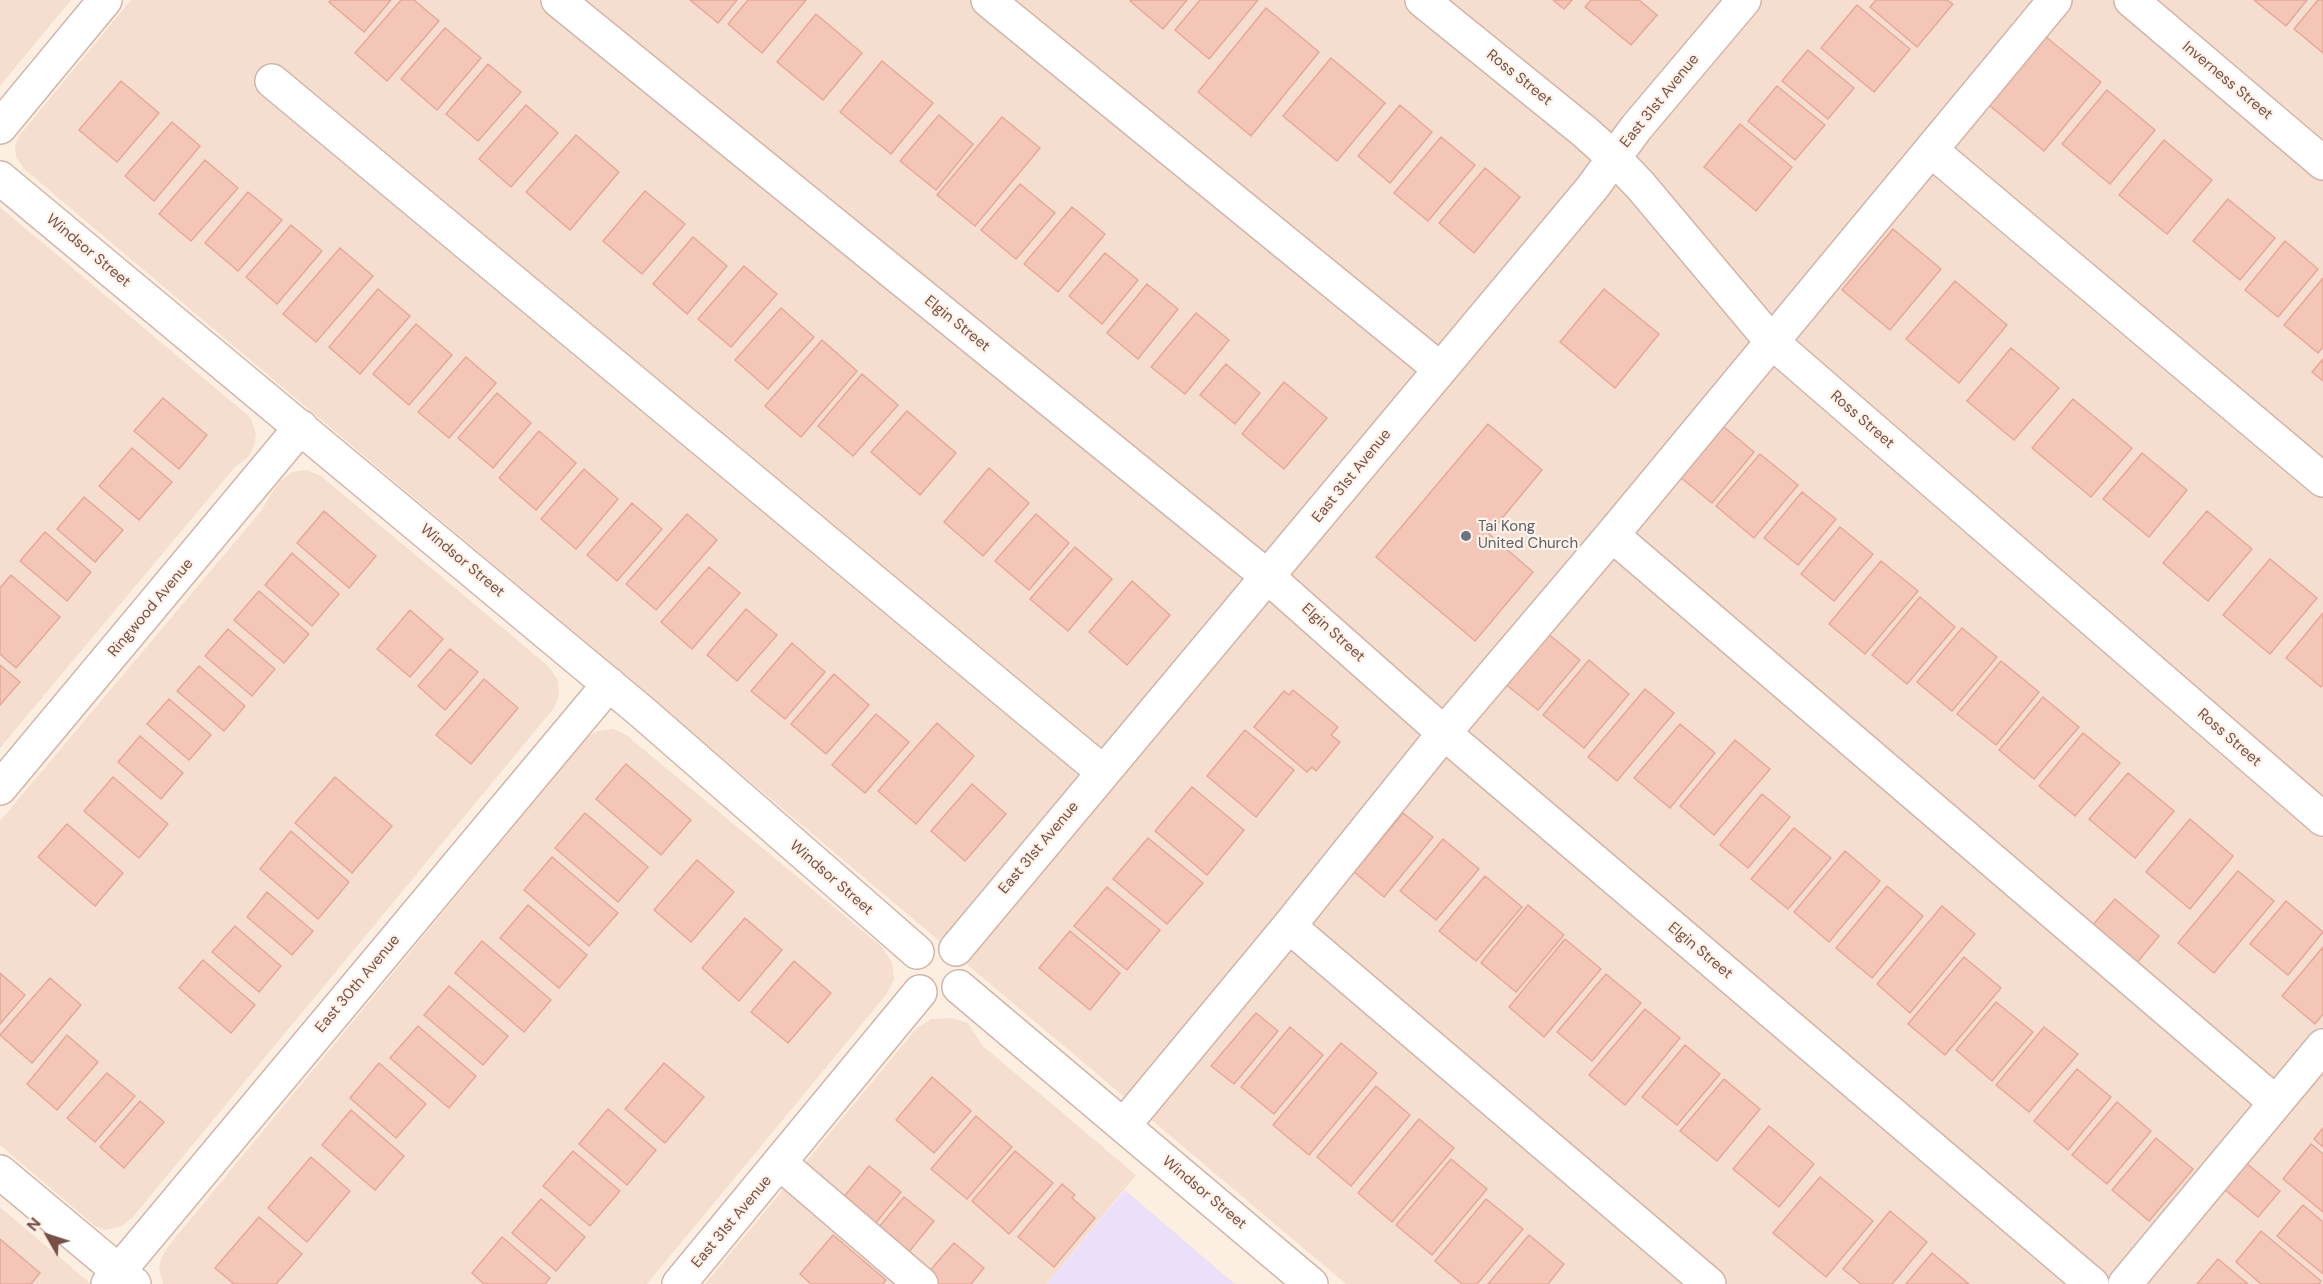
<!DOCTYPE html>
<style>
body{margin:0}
#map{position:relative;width:2323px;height:1284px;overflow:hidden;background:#fdeee2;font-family:"DM Sans",sans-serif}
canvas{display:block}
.north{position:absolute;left:18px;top:1206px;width:60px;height:60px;-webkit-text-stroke:4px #fff2e9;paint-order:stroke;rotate:309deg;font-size:16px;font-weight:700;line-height:24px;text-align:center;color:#765047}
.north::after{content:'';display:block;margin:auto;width:21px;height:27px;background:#765047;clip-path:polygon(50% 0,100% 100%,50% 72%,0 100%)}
</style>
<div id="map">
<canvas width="2323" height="1284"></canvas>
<div class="north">N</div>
</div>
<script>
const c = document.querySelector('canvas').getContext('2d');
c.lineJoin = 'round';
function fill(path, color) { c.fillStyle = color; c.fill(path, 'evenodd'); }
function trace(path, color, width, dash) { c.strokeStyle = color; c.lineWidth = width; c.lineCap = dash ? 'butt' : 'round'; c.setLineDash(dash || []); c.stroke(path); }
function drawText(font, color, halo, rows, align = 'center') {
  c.font = font + ' "DM Sans",sans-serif'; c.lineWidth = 4.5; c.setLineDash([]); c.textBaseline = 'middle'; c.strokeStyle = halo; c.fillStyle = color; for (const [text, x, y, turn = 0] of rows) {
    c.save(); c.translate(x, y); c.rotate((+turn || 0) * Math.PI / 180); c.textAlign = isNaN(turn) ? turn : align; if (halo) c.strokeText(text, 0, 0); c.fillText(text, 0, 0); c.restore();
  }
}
const residential = new Path2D(`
 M0,0H71L0,86Z
 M131,0H2323V1284H1346L24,169L16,157L15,146L19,136Z
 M0,207L251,418L256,434L254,446L248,457L235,467L0,748Z
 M307,470L321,476L548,666L558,680L559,694L554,708L132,1218L122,1226L106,1230L95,1226L0,1145V821L261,511L279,482L292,472Z
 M613,729L626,735L882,947L892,962L894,980L886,995L647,1284H163L159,1268L162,1256L170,1244L587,737L598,731Z
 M951,1018L968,1023L982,1045L1136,1175L1047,1284H705L916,1029L931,1019Z
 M0,1207L91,1284H0Z`);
const education = new Path2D(`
 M1125,1190L1235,1284H1047Z`);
const building = new Path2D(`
 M331,0H391L364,32L329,2Z
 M401,0H414L439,21L387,81L355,53Z
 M690,0H737L718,23Z
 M748,0H806L762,53L728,24Z
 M1131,0H1187L1163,29L1130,1Z
 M1200,0H1258L1209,59L1175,30Z
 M1553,0H1572L1564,9Z
 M1591,0H1639L1657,15L1631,45L1585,7Z
 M1876,0H1947L1953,4L1917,47L1870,7Z
 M2254,0H2307L2286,26Z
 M2318,0H2323V53L2294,29Z
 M1857,5L1910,49L1874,92L1821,48Z
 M1266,8L1319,52L1251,136L1198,92Z
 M816,14L862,53L823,100L777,62Z
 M445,28L481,58L437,110L401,79Z
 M2046,37L2101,82L2044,151L1989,105Z
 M1808,50L1854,88L1828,119L1782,81Z
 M1331,58L1385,103L1337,161L1283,116Z
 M882,61L933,103L891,154L840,112Z
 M488,64L521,92L478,141L446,114Z
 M121,81L159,113L117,162L79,130Z
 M1777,86L1825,125L1795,160L1748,121Z
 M2107,90L2155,130L2110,184L2062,144Z
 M526,105L558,133L511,187L479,159Z
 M1400,105L1432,132L1390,183L1358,156Z
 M939,115L973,144L936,190L900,161Z
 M1002,117L1040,148L975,226L937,195Z
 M172,122L200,146L154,201L125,176Z
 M1740,124L1792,167L1756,211L1704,167Z
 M576,135L619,172L570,230L526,192Z
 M1441,137L1475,165L1428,221L1394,193Z
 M2164,140L2212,180L2167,234L2119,195Z
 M205,160L238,188L191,241L159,214Z
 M1485,168L1520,197L1474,253L1439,223Z
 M1020,184L1055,213L1016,259L981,230Z
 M645,191L685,224L642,274L603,241Z
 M248,192L282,220L238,271L205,243Z
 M2228,199L2275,238L2240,280L2193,241Z
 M1072,207L1105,234L1058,292L1024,264Z
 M291,225L322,251L277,304L246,277Z
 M1893,229L1941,269L1890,330L1842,290Z
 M693,237L727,266L687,314L653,284Z
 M2285,241L2318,269L2278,317L2245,290Z
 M340,248L373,276L316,342L283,314Z
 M1105,253L1138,280L1102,324L1069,296Z
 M744,266L777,294L731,347L698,319Z
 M2323,278V347L2318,353L2284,325Z
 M1955,281L2007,325L1959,383L1906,339Z
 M1147,284L1178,309L1138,359L1107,333Z
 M378,289L410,316L360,374L329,347Z
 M1604,289L1659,334L1615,388L1560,342Z
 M781,308L814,337L768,389L735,360Z
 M1196,313L1229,340L1185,394L1151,367Z
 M416,324L452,355L409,405L373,374Z
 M822,340L857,371L801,437L765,406Z
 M2011,348L2059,388L2014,440L1967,401Z
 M466,357L496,383L449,438L418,412Z
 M2323,359V381L2312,372Z
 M1226,364L1260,393L1235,424L1200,395Z
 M862,374L898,405L853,456L818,426Z
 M1284,382L1327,418L1284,469L1242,434Z
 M497,393L531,423L493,468L458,438Z
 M163,398L207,435L179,469L134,431Z
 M2073,399L2132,448L2091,497L2032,448Z
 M907,411L956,453L920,495L871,452Z
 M1718,422L1754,452L1712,503L1675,473Z
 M1488,424L1542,470L1489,534L1533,572L1475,641L1376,557Z
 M539,431L576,463L536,510L499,478Z
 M132,448L172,482L139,520L99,486Z
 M2142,453L2187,490L2149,537L2103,499Z
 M1760,454L1798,485L1754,538L1716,506Z
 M989,468L1029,503L983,556L944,522Z
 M584,469L618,499L576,549L541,519Z
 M1802,492L1836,519L1798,565L1764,538Z
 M84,497L123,530L95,562L57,529Z
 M632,503L662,529L617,581L587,555Z
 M324,511L376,556L349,588L297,543Z
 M2207,511L2252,549L2208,601L2163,563Z
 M687,514L717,540L656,610L626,584Z
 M1036,514L1069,543L1029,590L995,561Z
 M1840,527L1873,554L1834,601L1801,574Z
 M45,532L91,572L67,601L20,561Z
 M1075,547L1112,579L1068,631L1030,599Z
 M292,553L339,594L312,626L265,585Z
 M2270,559L2317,598L2270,654L2223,615Z
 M1881,561L1918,591L1865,654L1829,624Z
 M709,567L740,593L692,649L661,622Z
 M11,575L60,617L16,668L0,654V588Z
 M1132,581L1170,615L1127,665L1089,632Z
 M259,591L309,634L284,663L234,620Z
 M1920,597L1955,627L1907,684L1872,655Z
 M746,609L777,635L737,681L707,655Z
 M410,610L443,639L410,677L377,649Z
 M2323,613V684L2321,687L2286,658Z
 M1962,628L1997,657L1952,711L1917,682Z
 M228,629L275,669L252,696L205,656Z
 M1547,633L1580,660L1538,710L1505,684Z
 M792,643L825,672L785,719L751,691Z
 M450,649L478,672L445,710L418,686Z
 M1589,660L1629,694L1584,748L1543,715Z
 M2001,661L2039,692L1996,745L1957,714Z
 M0,665L20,682L0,705Z
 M199,666L245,706L224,731L177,691Z
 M834,674L869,705L826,754L791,724Z
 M484,679L518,708L471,764L436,735Z
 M1645,689L1674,713L1617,781L1588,757Z
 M1293,690L1338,727L1331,735L1340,742L1316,771L1312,767L1307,772L1254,727L1284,691L1289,695Z
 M2043,697L2079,727L2034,779L1999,750Z
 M169,699L211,735L189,760L147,724Z
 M876,714L909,742L865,793L832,765Z
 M937,723L974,756L916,824L878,791Z
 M1680,724L1715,753L1670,808L1634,778Z
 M1245,730L1294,770L1256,817L1207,776Z
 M2083,733L2120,763L2075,816L2039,786Z
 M140,736L183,773L161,799L118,762Z
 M1735,740L1770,769L1714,835L1680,806Z
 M626,764L691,820L661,855L596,799Z
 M2128,773L2174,811L2135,858L2089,819Z
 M113,777L168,824L139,858L84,811Z
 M335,777L392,826L352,873L295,823Z
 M972,784L1006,814L965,861L931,831Z
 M1192,787L1244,830L1207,875L1155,831Z
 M1762,794L1790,817L1748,868L1720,845Z
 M585,813L648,867L618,902L555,848Z
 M1403,813L1433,837L1384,897L1354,872Z
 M2190,819L2233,856L2190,909L2146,872Z
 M67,824L123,873L95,906L38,857Z
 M1794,828L1831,858L1788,909L1751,879Z
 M291,831L349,882L318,919L260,869Z
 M1148,838L1203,883L1167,924L1113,879Z
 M1443,839L1479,869L1436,920L1400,891Z
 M1845,851L1880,881L1829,942L1794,912Z
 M552,857L618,913L589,946L524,890Z
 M697,860L734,892L691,942L654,910Z
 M2238,871L2274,901L2214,973L2178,943Z
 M1485,876L1522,907L1476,961L1439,931Z
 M1887,886L1923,916L1872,978L1836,948Z
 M1107,887L1160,930L1127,970L1074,926Z
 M267,892L313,931L292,955L247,917Z
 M2115,899L2159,936L2136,964L2091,927Z
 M2286,901L2323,932L2288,975L2250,944Z
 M528,905L587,955L559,988L500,938Z
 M1528,905L1564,935L1516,992L1481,963Z
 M1942,906L1975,934L1910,1013L1877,984Z
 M745,918L782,950L739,1001L702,968Z
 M235,926L281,966L259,992L212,952Z
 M1070,931L1120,973L1090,1010L1039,968Z
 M1565,939L1601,969L1544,1037L1509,1007Z
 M482,941L551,1000L524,1032L455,973Z
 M2323,947V1014L2315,1024L2282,996Z
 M1964,957L2001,988L1945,1055L1908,1024Z
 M203,960L255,1005L231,1033L179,988Z
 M794,961L831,993L788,1043L751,1012Z
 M0,973L25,995L0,1024Z
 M1606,974L1641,1003L1592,1061L1557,1032Z
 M50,978L81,1005L32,1063L0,1035Z
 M449,986L508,1036L483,1065L424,1015Z
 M1996,1002L2033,1032L1992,1081L1956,1050Z
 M1645,1009L1680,1038L1625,1105L1589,1075Z
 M1256,1013L1278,1031L1234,1084L1211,1066Z
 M418,1026L476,1076L449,1108L390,1058Z
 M1290,1027L1323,1055L1274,1114L1241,1087Z
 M2044,1027L2078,1054L2029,1112L1996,1085Z
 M67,1035L98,1062L57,1110L27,1084Z
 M1341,1043L1377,1073L1309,1155L1273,1125Z
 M1685,1045L1720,1074L1677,1125L1642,1097Z
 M379,1063L426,1104L396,1138L350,1098Z
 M664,1063L704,1097L665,1143L625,1109Z
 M2077,1069L2111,1097L2068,1150L2034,1121Z
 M107,1073L135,1096L95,1142L67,1118Z
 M932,1077L971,1111L934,1153L896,1120Z
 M1724,1079L1760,1109L1717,1161L1680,1131Z
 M1376,1086L1410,1115L1351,1186L1317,1157Z
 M140,1101L164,1122L124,1168L100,1147Z
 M2117,1102L2151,1131L2107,1184L2072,1155Z
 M608,1109L656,1150L627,1185L579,1144Z
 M351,1110L404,1156L375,1190L322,1145Z
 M976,1116L1012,1147L967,1199L931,1169Z
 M1419,1119L1454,1148L1392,1222L1358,1193Z
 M1769,1126L1814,1164L1779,1207L1733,1169Z
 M2323,1128V1147L2314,1139Z
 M2156,1138L2193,1169L2149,1221L2112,1190Z
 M2311,1144L2323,1154V1212L2283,1179Z
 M573,1151L620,1191L590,1226L543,1186Z
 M1015,1151L1053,1183L1009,1234L972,1201Z
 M311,1157L350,1191L307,1242L268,1208Z
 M1451,1159L1487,1189L1432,1255L1396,1225Z
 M2246,1163L2280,1191L2258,1217L2224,1189Z
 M869,1166L901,1192L875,1224L843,1198Z
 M1820,1177L1873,1221L1826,1277L1773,1233Z
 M1062,1184L1075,1195L1072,1198L1095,1218L1054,1267L1018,1237Z
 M904,1197L934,1221L908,1253L878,1228Z
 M541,1199L585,1237L556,1271L512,1233Z
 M1486,1199L1523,1229L1477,1284H1462L1435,1261Z
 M2303,1205L2323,1222V1274L2277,1236Z
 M1890,1211L1927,1242L1892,1284H1861L1843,1269Z
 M259,1217L302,1254L276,1284H234L215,1268Z
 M2261,1231L2321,1281L2319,1284H2261L2236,1262Z
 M833,1235L886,1280L883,1284H811L800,1274Z
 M1529,1235L1564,1264L1548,1284H1488Z
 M502,1237L550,1278L545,1284H484L472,1273Z
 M0,1239L40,1273L31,1284H0Z
 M954,1243L984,1268L971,1284H939L927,1274Z
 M1932,1253L1969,1284H1906Z
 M2218,1259L2248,1284H2197Z`);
const minor = new Path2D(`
 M558,0L1268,577L1444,733L2092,1284
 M988,0L1440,369
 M1422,0L1585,132L1614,158L1640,185L1772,342L2323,819
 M2131,0L2323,163
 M272,81L1103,772
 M0,127L105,0
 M1932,151L2323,480
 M0,178L642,712L917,952
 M1612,535L2275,1102
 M0,788L301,427
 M1289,926L1709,1284
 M956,949L1592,188L1636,128L1744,0
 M959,987L1311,1284
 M1124,1125L1289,926L1444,733L1612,535L2055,0
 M780,1163L921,1284
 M0,1172L134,1284
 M108,1284L609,684
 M679,1284L920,992
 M2125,1284L2323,1046`);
const markers = [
 [1466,536,6,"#6b7280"]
];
const streetNames = [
 ["Ross Street",1519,78,39],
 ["Inverness Street",2227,81,40],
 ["East 31st Avenue",1660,101,-51],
 ["Windsor Street",88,251,40],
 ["Elgin Street",957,324,39],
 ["Ross Street",1862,420,41],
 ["East 31st Avenue",1352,476,-51],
 ["Windsor Street",462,561,40],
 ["Ringwood Avenue",151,608,-50],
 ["Elgin Street",1333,633,42],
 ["Ross Street",2229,738,41],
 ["East 31st Avenue",1039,848,-50],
 ["Windsor Street",831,878,41],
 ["Elgin Street",1700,951,40],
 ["East 30th Avenue",358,984,-50],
 ["Windsor Street",1204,1193,40],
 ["East 31st Avenue",732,1222,-50]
];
const worshipNames = [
 ["Tai Kong",1478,527],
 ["United Church",1478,544]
];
fill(residential, '#f5ded0');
fill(education, '#ebdff9');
fill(building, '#f4c6b8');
trace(building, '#e7a898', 1.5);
trace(minor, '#d1b5ab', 36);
trace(minor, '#fff', 33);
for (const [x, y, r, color] of markers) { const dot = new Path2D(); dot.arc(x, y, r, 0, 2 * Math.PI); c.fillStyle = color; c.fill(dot); trace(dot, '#fff2e9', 2); }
drawText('15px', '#765047', '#fff2e9', streetNames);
drawText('15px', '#5b616d', '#fff2e9', worshipNames, 'left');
</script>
